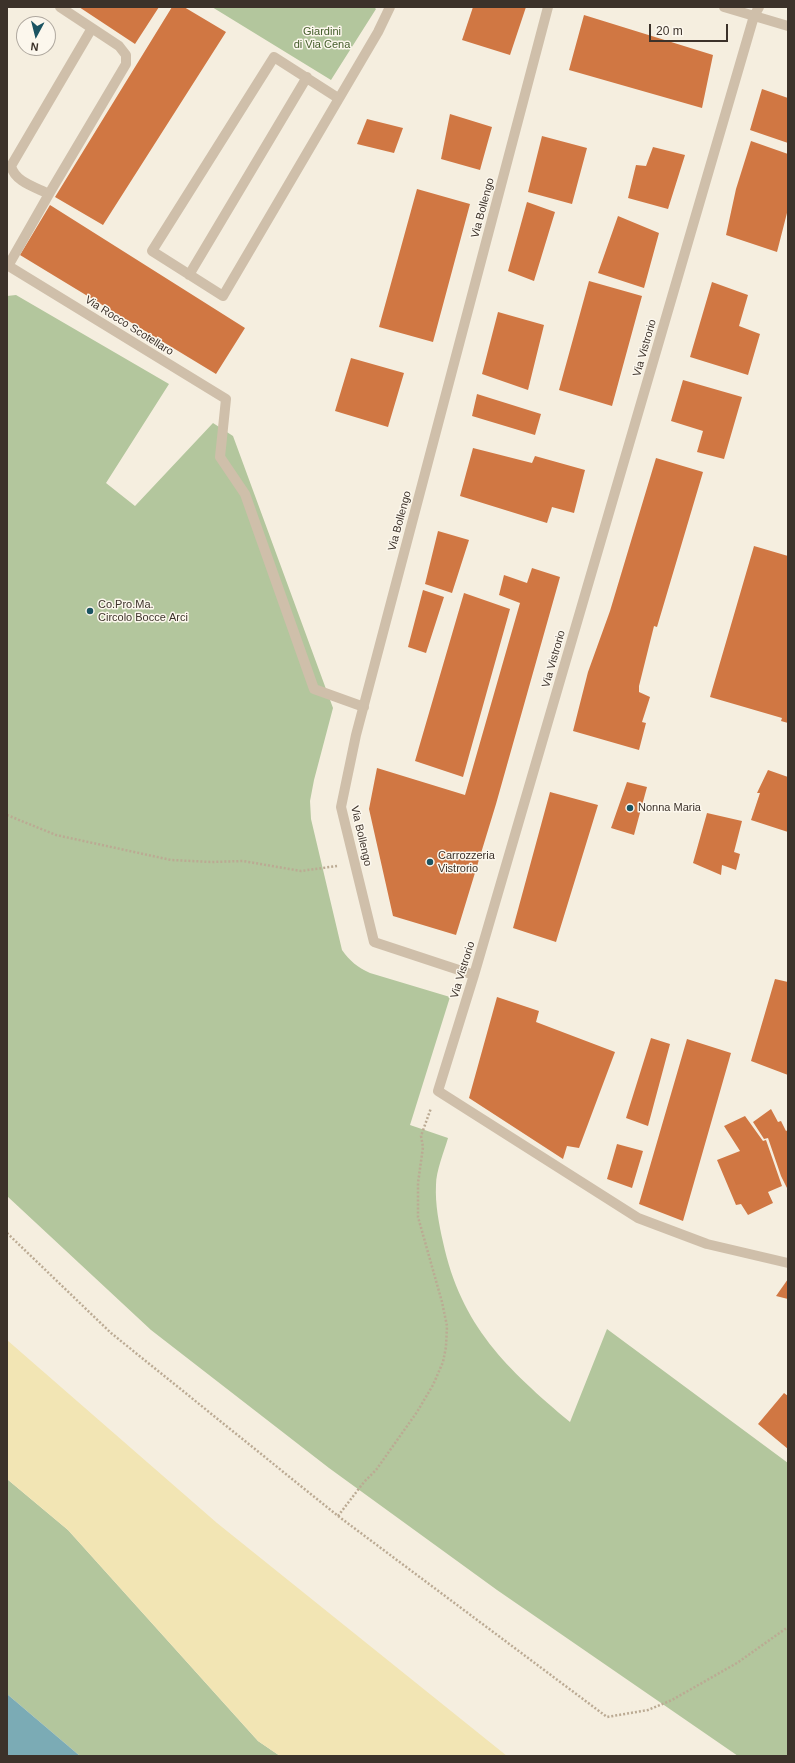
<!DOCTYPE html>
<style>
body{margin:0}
#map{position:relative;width:795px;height:1763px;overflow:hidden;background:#f5eedf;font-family:Arial,sans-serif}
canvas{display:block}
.frame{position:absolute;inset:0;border:8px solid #3c322a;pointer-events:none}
.north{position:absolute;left:16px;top:16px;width:40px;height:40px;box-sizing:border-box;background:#fcf7ed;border:1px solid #afa89f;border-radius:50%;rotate:187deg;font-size:11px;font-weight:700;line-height:16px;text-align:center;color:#3c322a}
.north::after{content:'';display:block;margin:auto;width:14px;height:18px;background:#1b5462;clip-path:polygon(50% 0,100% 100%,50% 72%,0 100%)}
.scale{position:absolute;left:649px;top:24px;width:79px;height:18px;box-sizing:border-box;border:2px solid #3c322a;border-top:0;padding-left:5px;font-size:12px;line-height:14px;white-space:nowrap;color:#3c322a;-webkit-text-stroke:3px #fcf7ed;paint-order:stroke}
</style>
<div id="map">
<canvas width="795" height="1763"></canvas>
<div class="frame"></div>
<div class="north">N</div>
<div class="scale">20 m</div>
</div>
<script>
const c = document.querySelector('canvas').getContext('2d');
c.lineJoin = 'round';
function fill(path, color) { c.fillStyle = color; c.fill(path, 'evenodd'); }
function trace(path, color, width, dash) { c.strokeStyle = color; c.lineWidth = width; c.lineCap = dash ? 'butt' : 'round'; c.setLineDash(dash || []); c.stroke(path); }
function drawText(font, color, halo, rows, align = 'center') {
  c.font = font + ' Arial,sans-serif'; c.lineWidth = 3; c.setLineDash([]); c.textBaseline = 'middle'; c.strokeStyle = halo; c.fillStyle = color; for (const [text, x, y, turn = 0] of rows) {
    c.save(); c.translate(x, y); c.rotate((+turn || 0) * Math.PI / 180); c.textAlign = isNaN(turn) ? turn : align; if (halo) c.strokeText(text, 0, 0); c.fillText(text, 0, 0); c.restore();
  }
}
const green = new Path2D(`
 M212,7H374L376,9L331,80Z
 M16,295L169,384L106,483L135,506L213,423L233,436L333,708L314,780L310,801L311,819L342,950C350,961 357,967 370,973L450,997L410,1125L448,1138C444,1152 436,1171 436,1185C435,1204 439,1224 443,1242C461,1326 507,1369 570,1422L607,1329L788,1463V1756H738L497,1590L329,1468L151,1330L7,1196V296Z
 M7,1479L68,1530L258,1741L280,1756H80L7,1694Z`);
const sand = new Path2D(`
 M7,1340L217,1523L507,1756H280L258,1741L68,1530L7,1479Z`);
const water = new Path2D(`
 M7,1694L80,1756H7Z`);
const building = new Path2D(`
 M79,7H159L135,44Z
 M172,7H184L226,32L103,225L55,197Z
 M473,7H526L510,55L462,40Z
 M584,15L713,55L702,108L569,70Z
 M762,89L788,98V143L750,130Z
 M450,114L492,127L480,170L441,159Z
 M367,119L403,128L394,153L357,144Z
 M542,136L587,148L572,204L528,192Z
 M751,141L788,154V209L777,252L726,235L736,189Z
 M653,147L685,155L668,209L628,198L636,165L646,166Z
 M417,189L470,204L433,342L379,327Z
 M527,202L555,212L534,281L508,271Z
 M50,205L245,328L216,374L20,255Z
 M618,216L659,233L644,288L598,273Z
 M589,281L642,296L612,406L559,390Z
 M712,282L748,295L739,326L760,334L748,375L690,357Z
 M498,312L544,325L528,390L482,374Z
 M351,358L404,373L388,427L335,411Z
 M683,380L742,397L724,459L697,452L703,431L671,421Z
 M477,394L541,414L535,435L472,416Z
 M473,448L532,463L535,456L585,470L574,513L552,507L547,523L460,496Z
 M656,458L703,472L657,627L654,626L639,686V692L650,697L642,722L646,723L639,750L573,731L588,672L610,611Z
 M438,531L469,540L452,593L425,584Z
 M754,546L788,556V723L781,721L782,718L710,697Z
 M532,568L560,577L496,804L456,935L393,916L369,809L377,768L465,795L520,603L499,595L504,575L527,583Z
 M423,590L444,597L426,653L408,647Z
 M464,593L510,609L463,777L415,761Z
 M768,770L788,777V832L751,820L760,793H757Z
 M627,782L647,787L634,835L611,828Z
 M550,792L598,805L556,942L513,928Z
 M707,813L742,821L734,852L740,854L736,870L722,865L721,875L693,863Z
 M775,979L788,982V1075L751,1061Z
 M497,997L539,1011L536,1022L615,1052L579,1148L567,1146L563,1159L469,1098Z
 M651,1038L670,1044L648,1126L626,1118Z
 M687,1039L731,1053L683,1221L639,1204Z
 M771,1109L778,1122L781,1121L786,1131L788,1130V1190L781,1176L768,1138L764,1139L753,1122Z
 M745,1116L763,1141L766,1140L782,1186L768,1192L773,1203L748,1215L741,1204L736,1205L717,1160L740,1151L724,1126Z
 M617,1144L643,1151L632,1188L607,1179Z
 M788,1279V1299L776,1296Z
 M784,1393L788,1396V1449L758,1424Z`);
const path = new Path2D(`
 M7,815L56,835L171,860L211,862L243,861L301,871L337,866
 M7,1233L111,1333L338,1516L607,1717L648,1710L672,1700L737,1663L788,1627
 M338,1516L364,1482L376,1470L417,1412L433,1385L443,1362L446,1347L447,1326L442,1302L418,1217V1183L423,1147L421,1136L431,1108`);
const lane = new Path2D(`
 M338,98L274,57L152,251L223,296L378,32L390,7
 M49,194C35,187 15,182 11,166L92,28
 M8,266L49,194L126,64V55L119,46L60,7
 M189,275L307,77`);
const street = new Path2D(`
 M724,7L788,26
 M759,7L754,16L474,975L438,1091L638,1218L707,1244L788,1263
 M7,265L226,399L220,457L245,494L314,689L364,707
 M474,975L374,942L341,807L356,735L548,7`);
const markers = [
 [90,611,4,"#1b5462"],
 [630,808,4,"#1b5462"],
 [430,862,4,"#1b5462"]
];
const parkNames = [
 ["Giardini",322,32],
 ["di Via Cena",322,45]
];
const streetNames = [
 ["Via Bollengo",483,208,-75],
 ["Via Rocco Scotellaro",129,326,32],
 ["Via Vistrorio",645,348,-74],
 ["Via Bollengo",400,521,-75],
 ["Via Vistrorio",554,659,-74],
 ["Via Bollengo",361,836,77],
 ["Via Vistrorio",463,970,-73]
];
const poiNames = [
 ["Co.Pro.Ma.",98,605],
 ["Circolo Bocce Arci",98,618],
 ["Nonna Maria",638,808],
 ["Carrozzeria",438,856],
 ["Vistrorio",438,869]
];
fill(green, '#b3c69d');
fill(sand, '#f2e5b4');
fill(water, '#7babb5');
fill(building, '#d07743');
trace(path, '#bbaa93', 2.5, [2, 2]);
trace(lane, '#cfbfaa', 10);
trace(street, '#cfbfaa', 10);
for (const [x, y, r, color] of markers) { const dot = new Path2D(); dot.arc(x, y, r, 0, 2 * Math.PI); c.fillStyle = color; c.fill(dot); trace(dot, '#fcf7ed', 1.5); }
drawText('11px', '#445d2b', '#fcf7ed', parkNames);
drawText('11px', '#3c322a', '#fcf7ed', streetNames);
drawText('11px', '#3c322a', '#fcf7ed', poiNames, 'left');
</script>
